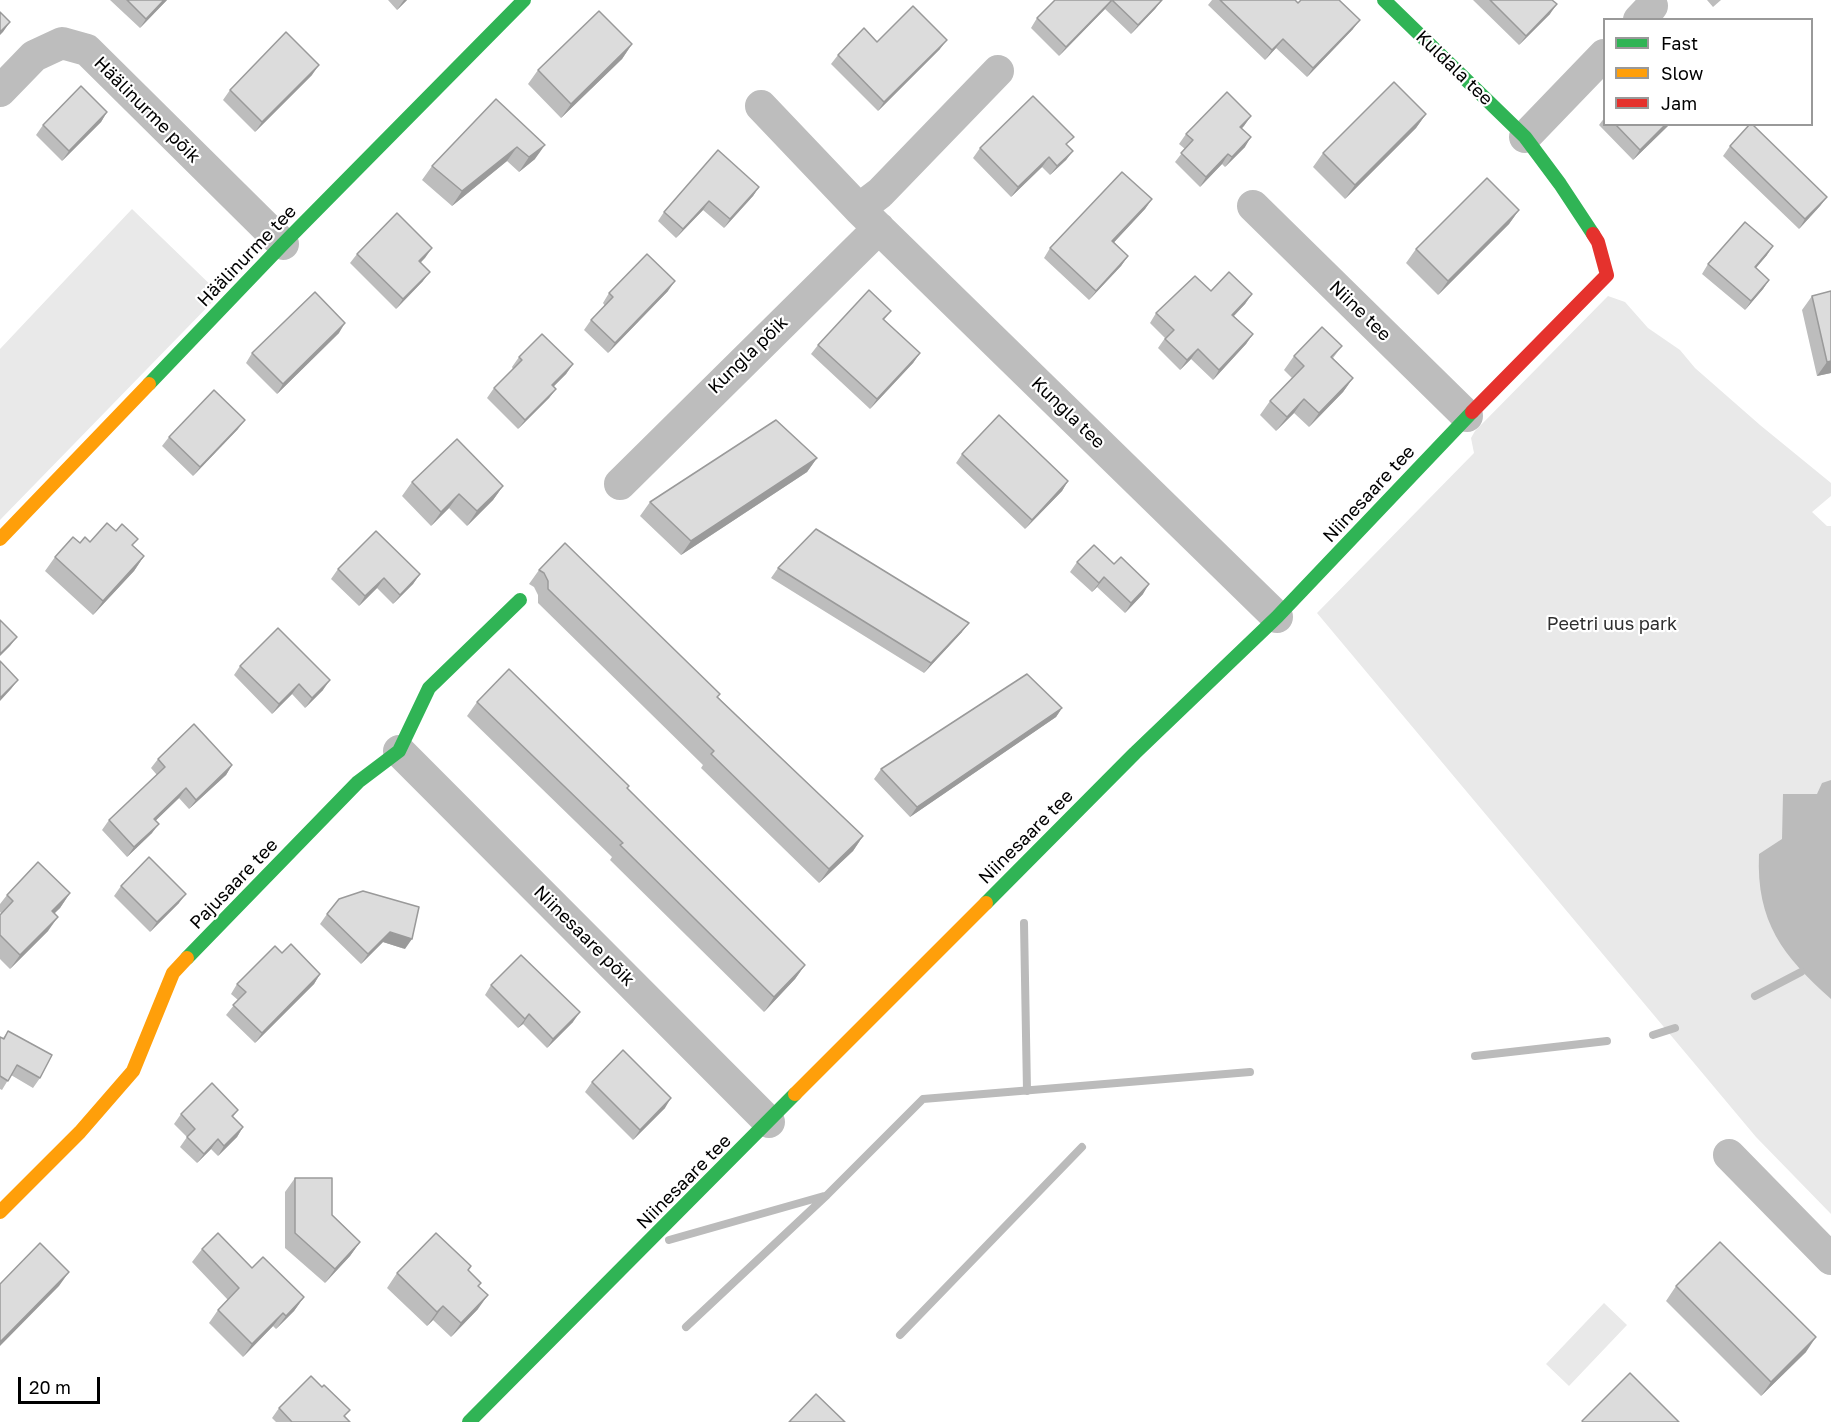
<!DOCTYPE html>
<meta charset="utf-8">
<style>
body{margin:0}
#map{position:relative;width:1831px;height:1422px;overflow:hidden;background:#fff;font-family:"Golos Text",sans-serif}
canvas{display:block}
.legend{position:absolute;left:1603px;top:18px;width:210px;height:108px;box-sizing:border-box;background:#fff;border:2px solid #999;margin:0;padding:8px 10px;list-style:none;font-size:18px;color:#000}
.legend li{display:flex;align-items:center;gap:12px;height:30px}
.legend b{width:30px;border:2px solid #999}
.scale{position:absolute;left:18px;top:1377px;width:82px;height:27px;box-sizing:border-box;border:3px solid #000;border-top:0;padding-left:8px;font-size:18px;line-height:21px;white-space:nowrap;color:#000;-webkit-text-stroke:4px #fff;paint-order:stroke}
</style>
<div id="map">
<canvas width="1831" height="1422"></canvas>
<ul class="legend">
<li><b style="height:8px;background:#30b455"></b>Fast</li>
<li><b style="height:8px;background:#ff9f0a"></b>Slow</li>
<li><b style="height:8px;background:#e5322d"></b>Jam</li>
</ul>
<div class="scale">20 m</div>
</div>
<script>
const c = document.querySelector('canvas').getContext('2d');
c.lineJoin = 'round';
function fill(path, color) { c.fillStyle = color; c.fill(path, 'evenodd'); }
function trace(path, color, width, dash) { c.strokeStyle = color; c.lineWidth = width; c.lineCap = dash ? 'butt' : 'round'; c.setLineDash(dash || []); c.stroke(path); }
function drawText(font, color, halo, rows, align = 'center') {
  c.font = font + ' "Golos Text",sans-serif'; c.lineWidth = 4.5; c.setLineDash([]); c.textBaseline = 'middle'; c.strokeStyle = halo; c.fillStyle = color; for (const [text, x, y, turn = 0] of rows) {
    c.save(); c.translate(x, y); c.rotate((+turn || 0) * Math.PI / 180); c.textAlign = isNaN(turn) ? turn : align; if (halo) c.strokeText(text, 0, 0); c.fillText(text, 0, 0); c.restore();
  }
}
const green = new Path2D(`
 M132,209L220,294L0,520V349Z
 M1608,296L1625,302L1648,328L1680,350L1695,368L1760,425L1831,483V496L1812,512L1827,526H1831V1214L1756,1137L1317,613L1474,453L1471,438L1475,431Z
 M1604,1303L1627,1325L1569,1386L1546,1364Z`);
const water = new Path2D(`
 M1831,780V999C1783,956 1756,922 1759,854L1782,839L1783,794H1817L1822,783Z`);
const stream = new Path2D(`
 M1024,923L1027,1091
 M1755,996L1801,972
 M1653,1035L1675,1028
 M1475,1056L1607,1041
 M669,1240L824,1196
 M686,1327L827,1195L923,1099L1250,1072
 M900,1335L1082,1147`);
const street = new Path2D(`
 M1639,20L1652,6
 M0,91L34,56L62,43L87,50L283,244
 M761,106L859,209L1277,617
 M1525,137L1604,55
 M1253,206L1467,416
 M859,209L880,193L998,71
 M620,484L879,228
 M399,751L769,1122
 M1729,1155L1831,1259`);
const fast = new Path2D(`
 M1384,0L1525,137L1560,184L1593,234
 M149,384L283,244L524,0
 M986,903L1135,753L1277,617L1472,412
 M187,958L358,782L399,751L429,688L520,600
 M469,1422L795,1094`);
const slow = new Path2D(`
 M0,539L149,384
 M795,1094L986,903
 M0,1212L80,1132L133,1071L173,973L187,958`);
const jam = new Path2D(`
 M1472,412L1607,275L1598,242L1593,234`);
const wall = new Path2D(`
 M110,0H167L140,28Z
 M388,0H407L397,10Z
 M1055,0H1162L1155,9L1131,34L1105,9L1059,56L1031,28L1037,18Z
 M1212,0H1295L1298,3L1353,29L1307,77L1276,48L1265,60L1208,5Z
 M1473,0H1552L1550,14L1519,45Z
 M1707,0H1721L1713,7Z
 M877,42L940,49L878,111L831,64L838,55Z
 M632,44L622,59L561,118L528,84L538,70Z
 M312,75L255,132L223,100L230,90Z
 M496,99L535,159L519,172L507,161L452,206L422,180L432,166Z
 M107,112L101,122L62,161L36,135L43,125Z
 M1426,114L1416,128L1345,199L1313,167L1323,153Z
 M1251,116L1242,128L1245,147L1225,167L1222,164L1200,187L1175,162L1185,149L1179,144L1186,134Z
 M1605,117V124H1670L1633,160L1599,125Z
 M1068,146L1073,151L1066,160L1050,175L1042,167L1011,197L973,158L980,148Z
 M1730,146L1827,197L1820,206L1799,229L1723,156Z
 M759,187L753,196L724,228L703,210L676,238L658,221L664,212Z
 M1152,199L1145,209L1114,242L1128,256L1121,266L1089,300L1044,258L1050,248Z
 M1519,210L1509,224L1438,295L1406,263L1416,249Z
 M432,248L421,262L423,281L396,309L350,263L357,254Z
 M1767,255L1756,268L1769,280L1763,289L1745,310L1702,274L1708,264Z
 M668,291L608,353L584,330L591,320L605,306L603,303L609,293Z
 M1211,291L1252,294L1245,304L1234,316L1253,334L1246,344L1213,380L1191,359L1180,370L1158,348L1165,338L1150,323L1156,313Z
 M1831,291V373L1817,376L1802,310L1812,296Z
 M891,311L884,320L920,353L913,363L870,409L811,354L818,345Z
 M339,333L277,394L246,363L252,353Z
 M1342,346L1333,358L1353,378L1343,392L1309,427L1294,413L1276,431L1260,415L1270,401L1292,378L1284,370L1294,356Z
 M519,357L573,364L566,374L553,387L556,389L549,398L518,429L487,398L494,388L513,369L512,367Z
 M238,429L193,476L162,446L169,437Z
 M962,454L1068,481L1062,491L1025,529L956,463Z
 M817,458L807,472L681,555L640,516L650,502Z
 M412,482L503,486L493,500L467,526L449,508L431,526L402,496Z
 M90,542L133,546L144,556L134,571L93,615L45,571L55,557L80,543Z
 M1077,562L1143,594L1125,613L1097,587L1092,592L1070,572Z
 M778,568L962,632L924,673L771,578Z
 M338,569L420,574L413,584L393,604L377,588L359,606L331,579Z
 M539,570L718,697L863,836L853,851L819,883L701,768L703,765L538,603V595L534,587L529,584Z
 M240,666L323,690L305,708L292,694L272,714L234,675Z
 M477,702L805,965L795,979L764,1012L610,860L612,857L467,716Z
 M1062,708L1056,717L910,817L874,779L881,769Z
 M158,759L232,765L226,775L189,809L179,798L155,821L152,833L127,857L102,830L109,820L157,775L151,768Z
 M121,886L179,903L150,932L114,896Z
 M70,893L60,908L54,913L48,931L10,969L0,959V915L1,913L0,912V904L7,895Z
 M327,914L405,949L383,942L361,964L320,924Z
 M282,953L320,974L314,984L255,1043L226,1015L238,1000L231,994L237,984Z
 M491,985L573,1022L547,1048L523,1024L518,1028L485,995Z
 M8,1031L40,1078L33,1088L11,1075L2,1090L0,1089V1037L3,1038Z
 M592,1082L665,1108L633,1140L585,1092Z
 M238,1110L233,1117L243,1127L237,1137L218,1156L211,1149L197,1163L180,1147L187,1137L174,1124L181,1114Z
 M295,1178L360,1242L350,1256L325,1283L285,1248V1192Z
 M202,1249L252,1268L304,1297L294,1311L276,1329L273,1326L243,1357L209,1323L218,1310L228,1300L192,1262Z
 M471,1266L468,1270L478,1286V1309L451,1337L433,1320L427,1326L387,1288L397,1273Z
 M1676,1286L1806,1352L1761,1396L1666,1301Z
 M322,1387L350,1422H276L272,1418L279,1408Z`);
const shadedWall = new Path2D(`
 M164,0H167L140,28L146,19Z
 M404,0H407L397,10Z
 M1112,0L1105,9L1059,56L1066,47Z
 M1162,0L1155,9L1131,34L1138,25Z
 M1557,4L1550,14L1519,45L1526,36Z
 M1360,20L1353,29L1307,77L1313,68Z
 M10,22L3,32L0,35V32Z
 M1283,39L1276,48L1265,60L1272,50Z
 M947,40L940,49L878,111L884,102Z
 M632,44L622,59L561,118L571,104Z
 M319,65L312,75L255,132L262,122Z
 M107,112L101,122L62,161L69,151Z
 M1426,114L1416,128L1345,199L1355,185Z
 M1251,116L1244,126L1234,136L1240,127Z
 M1666,124H1670L1633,160L1640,150Z
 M1251,137L1245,147L1225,167L1232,157Z
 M545,145L535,159L519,172L529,157Z
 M517,147L507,161L452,206L462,191Z
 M1073,151L1066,160L1050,175L1057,166Z
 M1228,154L1222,164L1200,187L1206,177Z
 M1049,157L1042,167L1011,197L1018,187Z
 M759,187L753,196L724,228L730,219Z
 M1827,197L1820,206L1799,229L1805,219Z
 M1152,199L1145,209L1106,251L1112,241Z
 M709,201L703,210L676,238L683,229Z
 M1519,210L1509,224L1438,295L1448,281Z
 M1773,246L1767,255L1748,277L1755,267Z
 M432,248L425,258L412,271L419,261Z
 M1128,256L1121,266L1089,300L1096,291Z
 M430,272L423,281L396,309L403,299Z
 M1769,280L1763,289L1745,310L1751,301Z
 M675,281L668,291L608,353L615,343Z
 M1252,294L1245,304L1226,324L1232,315Z
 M345,323L339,333L277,394L283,384Z
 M1253,334L1246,344L1213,380L1219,370Z
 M1198,349L1191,359L1180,370L1187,360Z
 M920,353L913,363L870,409L877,399Z
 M1831,361V373L1817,376L1827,362Z
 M573,364L566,374L545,395L552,385Z
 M1353,378L1343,392L1309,427L1319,413Z
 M556,389L549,398L518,429L525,420Z
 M1304,399L1294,413L1276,431L1287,417Z
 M245,420L238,429L193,476L200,467Z
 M817,458L807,472L681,555L691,541Z
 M1068,481L1062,491L1025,529L1032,520Z
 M503,486L493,500L467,526L477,511Z
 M459,494L449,508L431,526L441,512Z
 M144,556L134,571L93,615L103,601Z
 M420,574L413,584L393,604L400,595Z
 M1104,577L1097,587L1092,592L1099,583Z
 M384,578L377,588L359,606L365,596Z
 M1149,584L1143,594L1125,613L1131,603Z
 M969,623L962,632L924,673L931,663Z
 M17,637L10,646L0,656V654Z
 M18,680L11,689L0,701V698Z
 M330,680L323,690L305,708L312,698Z
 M299,684L292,694L272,714L279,704Z
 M1062,708L1056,717L910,817L917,807Z
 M232,765L226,775L189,809L196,800Z
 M186,788L179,798L147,829L154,819Z
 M159,824L152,833L127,857L134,847Z
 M863,836L853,851L819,883L829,869Z
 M70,893L60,908L42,926L52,911Z
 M186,894L179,903L150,932L157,922Z
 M58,917L48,931L10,969L20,955Z
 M390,932L412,939L405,949L383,942L361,964L368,954Z
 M805,965L795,979L764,1012L774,997Z
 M320,974L314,984L255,1043L262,1033Z
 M580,1012L573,1022L547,1048L553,1039Z
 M529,1014L523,1024L518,1028L525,1019Z
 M671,1098L665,1108L633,1140L640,1130Z
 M243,1127L237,1137L218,1156L224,1146Z
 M218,1139L211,1149L197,1163L204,1154Z
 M360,1242L350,1256L325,1283L335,1269Z
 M69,1272L59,1286L0,1346V1342Z
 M488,1295L478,1309L451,1337L461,1323Z
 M304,1297L294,1311L276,1329L286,1316Z
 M443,1306L433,1320L427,1326L437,1312Z
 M283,1313L273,1326L243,1357L252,1344Z
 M1816,1337L1806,1352L1761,1396L1771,1382Z`);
const building = new Path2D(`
 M127,0H164L146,19Z
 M1055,0H1112L1066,47L1037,18Z
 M1112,0H1162L1138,25Z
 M1220,0H1295L1298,3L1301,0H1339L1360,20L1313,68L1283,39L1272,50Z
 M1490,0H1552L1557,4L1526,36Z
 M913,6L947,40L884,102L838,55L864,28L877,42Z
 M599,11L632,44L571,104L538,70Z
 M0,12L10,22L0,32Z
 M286,32L319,65L262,122L230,90Z
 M1394,82L1426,114L1355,185L1323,153Z
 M81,86L107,112L69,151L43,125Z
 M1227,92L1251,116L1240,127L1251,137L1232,157L1228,154L1206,177L1181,153L1193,140L1186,134Z
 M1033,96L1074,137L1066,144L1073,151L1057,166L1049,157L1018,187L980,148Z
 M496,99L545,145L529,157L517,147L462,191L432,166Z
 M1615,124H1666L1640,150Z
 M1750,124H1752L1827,197L1805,219L1730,146Z
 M718,150L759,187L730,219L709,201L683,229L664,212Z
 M1122,172L1152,199L1112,241L1128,256L1096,291L1050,248Z
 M1487,178L1519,210L1448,281L1416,249Z
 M397,213L432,248L419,261L430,272L403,299L357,254Z
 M1745,222L1773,246L1755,267L1769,280L1751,301L1708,264Z
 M647,254L675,281L615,343L591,320L613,297L609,293Z
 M1229,272L1252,294L1232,315L1253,334L1219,370L1198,349L1187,360L1165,339L1174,330L1156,313L1195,276L1211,291Z
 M869,290L891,311L883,319L920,353L877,399L818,345Z
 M1831,291V361L1827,362L1812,296Z
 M315,292L345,323L283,384L252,353Z
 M1322,327L1342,346L1331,357L1353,378L1319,413L1304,399L1287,417L1270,401L1304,366L1294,356Z
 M542,334L573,364L552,385L556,389L525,420L494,388L522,360L519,357Z
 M214,390L245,420L200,467L169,437Z
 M999,415L1068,481L1032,520L962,454Z
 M776,420L817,458L691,541L650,502Z
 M457,439L503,486L477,511L459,494L441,512L412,482Z
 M107,523L116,531L122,524L138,539L132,545L144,556L103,601L55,557L73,537L80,543L85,537L90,542Z
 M816,529L969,623L931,663L778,568Z
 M376,531L420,574L400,595L384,578L365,596L338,569Z
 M565,543L720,694L717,697L863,836L829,869L711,754L714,751L548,589V581L544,573L539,570Z
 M1094,545L1114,564L1121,557L1149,584L1131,603L1104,577L1099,583L1077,562Z
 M0,620L17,637L0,654Z
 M278,628L330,680L312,698L299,684L279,704L240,666Z
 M0,661L18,680L0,698Z
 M509,669L629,786L627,788L805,965L774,997L620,845L623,843L477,702Z
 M1027,674L1062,708L917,807L881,769Z
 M194,724L232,765L196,800L186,788L154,819L159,824L134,847L109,820L165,767L158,759Z
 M149,857L186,894L157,922L121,886Z
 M38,862L70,893L52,911L58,917L20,955L0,935V915L13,901L7,895Z
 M363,891L419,907L412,939L390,932L368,954L327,914L339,899Z
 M291,944L320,974L262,1033L233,1005L246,992L237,984L275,946L282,953Z
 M521,955L580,1012L553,1039L529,1014L525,1019L491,985Z
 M8,1031L52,1055L40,1078L17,1065L8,1081L0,1076V1037L4,1039Z
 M623,1050L671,1098L640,1130L592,1082Z
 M212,1083L238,1110L232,1116L243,1127L224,1146L218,1139L204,1154L187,1137L195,1129L181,1114Z
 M295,1178H332V1215L360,1242L335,1269L295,1233Z
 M218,1233L252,1268L263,1257L304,1297L286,1316L283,1313L252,1344L218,1310L239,1288L202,1249Z
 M436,1233L471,1266L468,1270L481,1283L478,1286L488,1295L461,1323L443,1306L437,1312L397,1273Z
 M1720,1242L1816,1337L1771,1382L1676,1286Z
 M40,1243L69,1272L0,1342V1284Z
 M1630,1373L1679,1422H1583L1582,1421Z
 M311,1376L322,1387L324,1385L350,1410L344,1416L350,1422H292L279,1408Z
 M816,1394L845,1422H789Z`);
const streetNames = [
 ["Kuldala tee",1454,68,44],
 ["Häälinurme põik",147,110,45],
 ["Häälinurme tee",247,256,-46],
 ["Niine tee",1360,311,44],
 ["Kungla põik",748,355,-44],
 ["Kungla tee",1068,413,44],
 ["Niinesaare tee",1369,494,-47],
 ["Niinesaare tee",1026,837,-45],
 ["Pajusaare tee",234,884,-46],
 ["Niinesaare põik",584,936,45],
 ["Niinesaare tee",684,1182,-45]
];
const parkNames = [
 ["Peetri uus park",1612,624]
];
fill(green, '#e9e9e9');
fill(water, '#bbb');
trace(stream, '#bbb', 8);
trace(street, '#bdbdbd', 32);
trace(fast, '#30b455', 14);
trace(slow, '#ff9f0a', 14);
trace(jam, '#e5322d', 14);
fill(wall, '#bdbdbd');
fill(shadedWall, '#9a9a9a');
fill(building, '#dcdcdc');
trace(building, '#9a9a9a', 1.5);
drawText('18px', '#000', '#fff', streetNames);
drawText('18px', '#2e2e2e', '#fff', parkNames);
</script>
